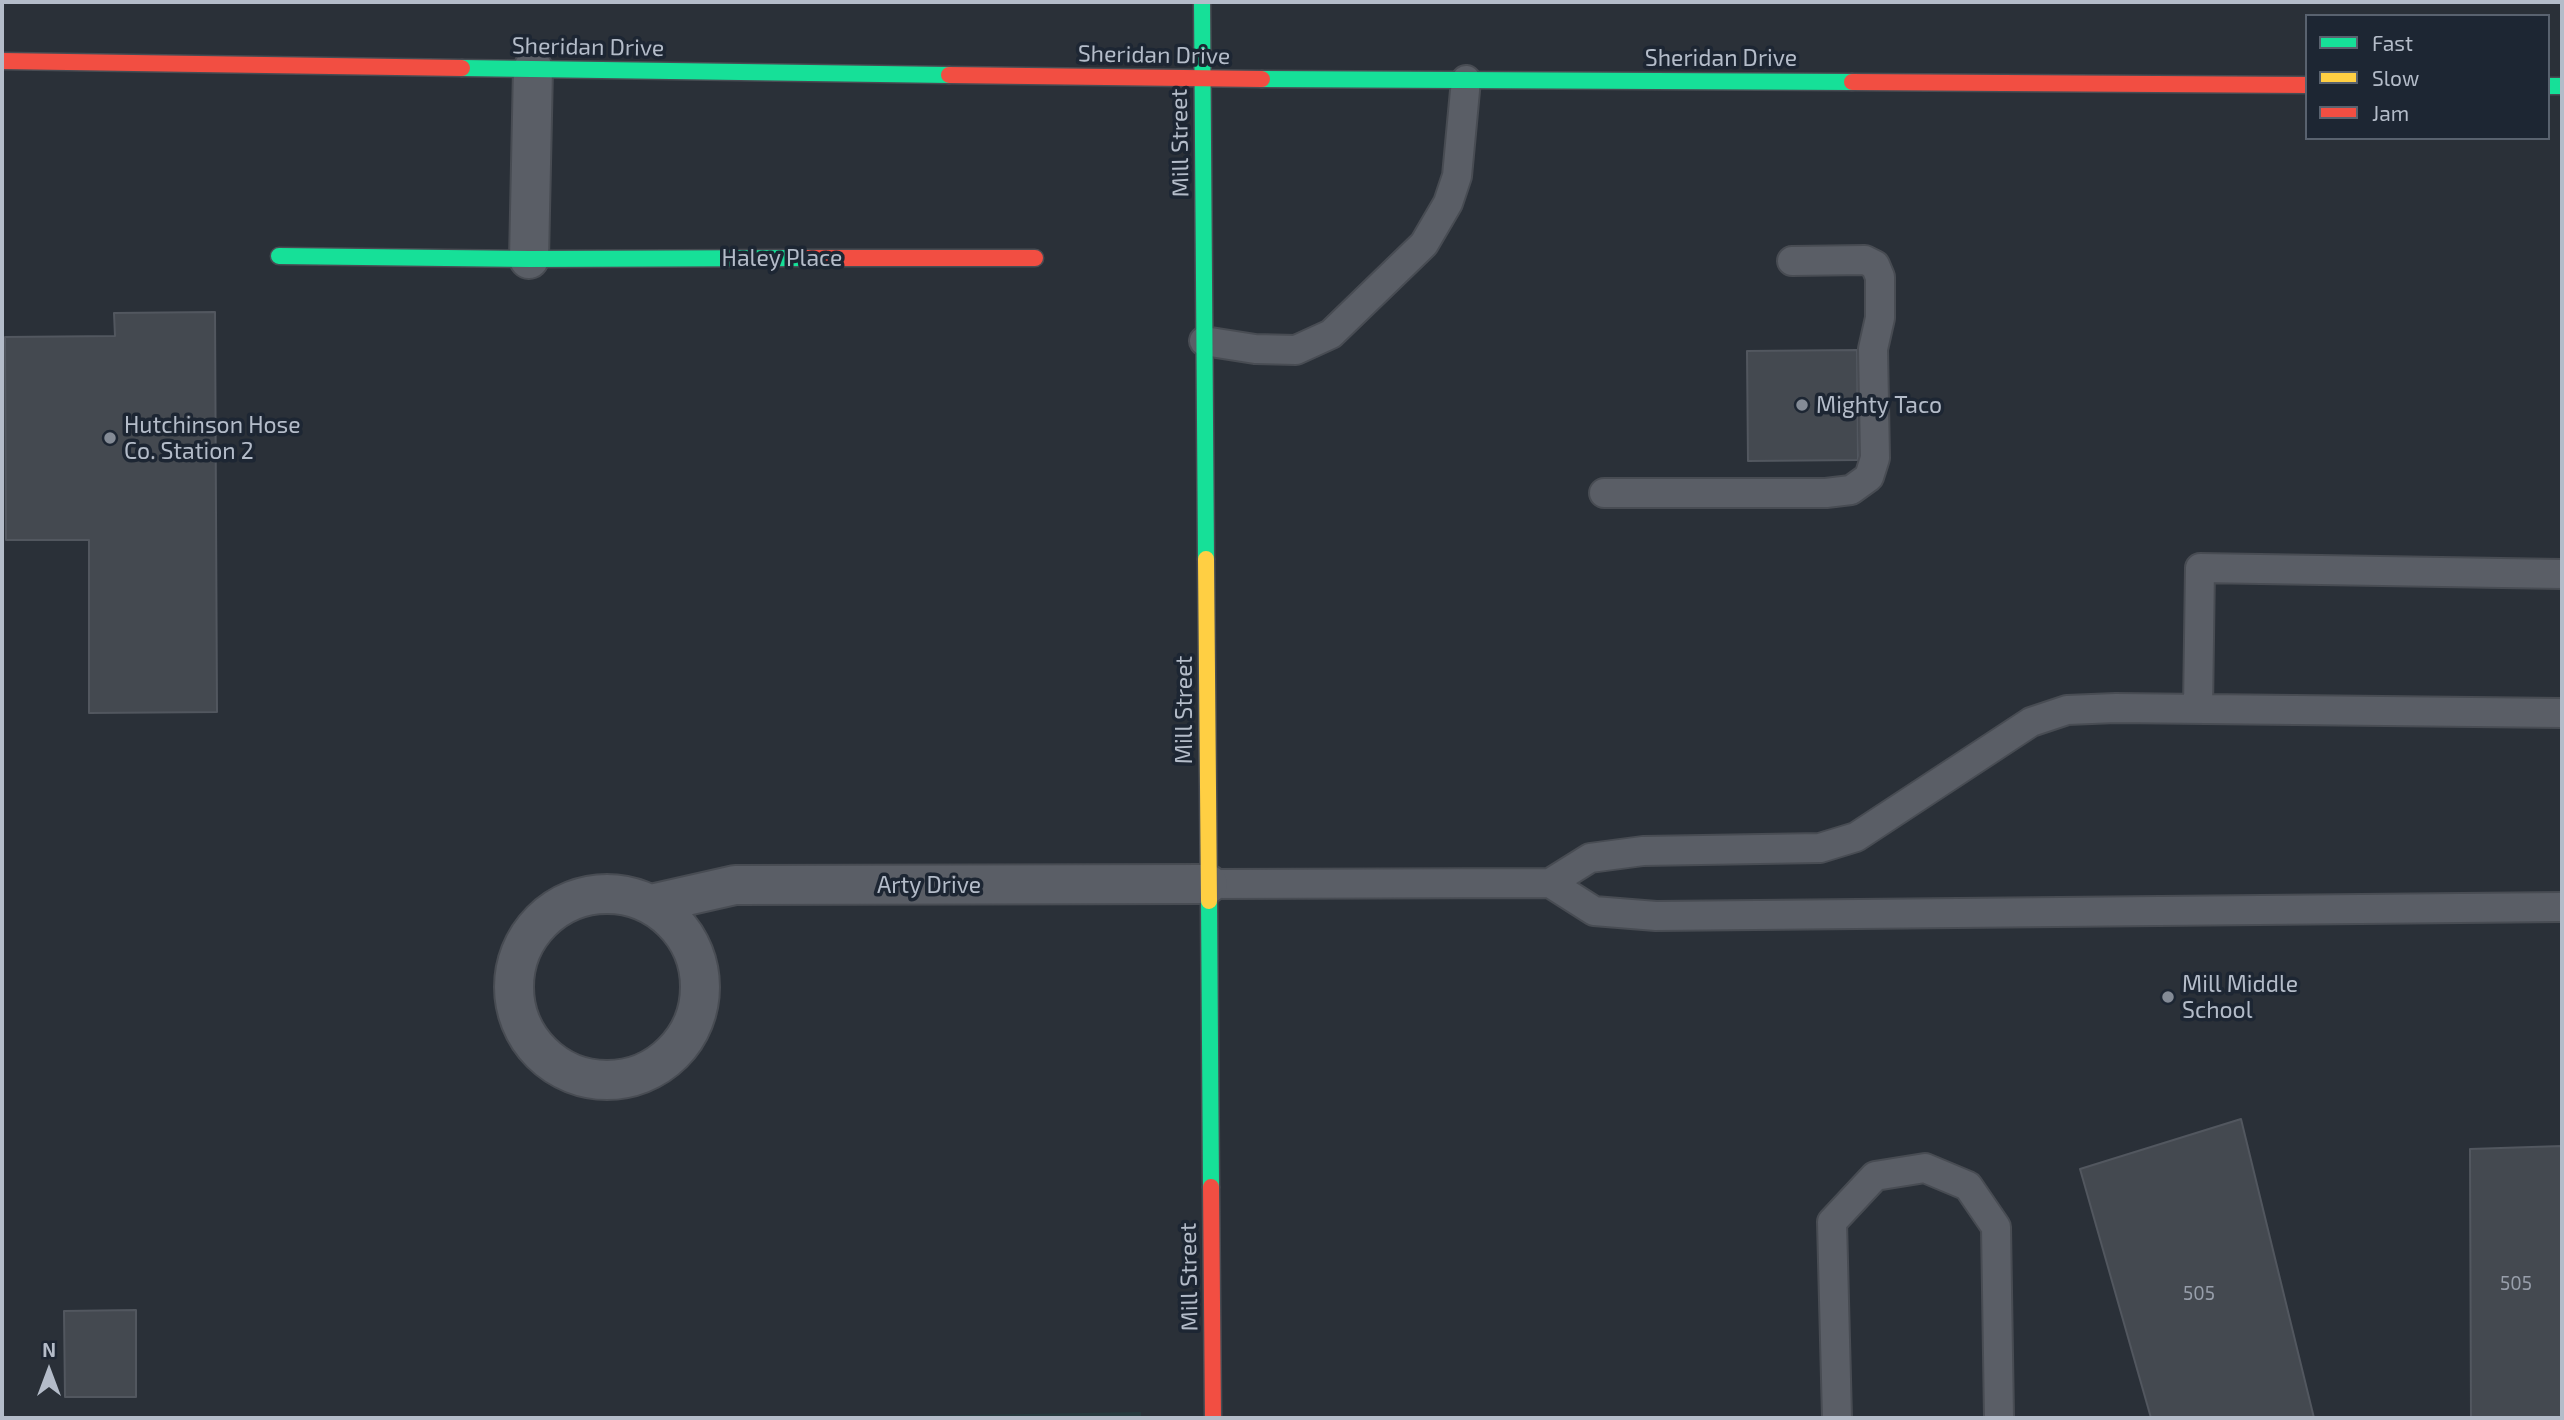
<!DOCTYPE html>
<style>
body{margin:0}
#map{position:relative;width:2564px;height:1420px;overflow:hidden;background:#2a3038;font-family:"Exo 2",sans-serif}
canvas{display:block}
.frame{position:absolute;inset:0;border:4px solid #b4bcc9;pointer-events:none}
.legend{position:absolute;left:2305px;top:14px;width:245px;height:126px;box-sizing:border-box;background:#1d2633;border:2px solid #59626f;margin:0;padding:9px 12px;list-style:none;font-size:21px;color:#b4bcc9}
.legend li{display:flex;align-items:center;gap:14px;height:35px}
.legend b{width:35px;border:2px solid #59626f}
.north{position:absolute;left:14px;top:1336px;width:70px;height:70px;-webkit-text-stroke:5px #1d2633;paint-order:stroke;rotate:0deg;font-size:19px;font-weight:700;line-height:28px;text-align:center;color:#b4bcc9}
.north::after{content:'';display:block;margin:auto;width:24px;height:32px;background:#b4bcc9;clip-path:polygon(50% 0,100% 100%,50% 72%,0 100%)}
</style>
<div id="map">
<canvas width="2564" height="1420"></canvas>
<div class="frame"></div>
<ul class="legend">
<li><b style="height:9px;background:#16e098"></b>Fast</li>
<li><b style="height:9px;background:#ffcf43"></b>Slow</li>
<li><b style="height:9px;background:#f24e42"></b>Jam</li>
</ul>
<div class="north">N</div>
</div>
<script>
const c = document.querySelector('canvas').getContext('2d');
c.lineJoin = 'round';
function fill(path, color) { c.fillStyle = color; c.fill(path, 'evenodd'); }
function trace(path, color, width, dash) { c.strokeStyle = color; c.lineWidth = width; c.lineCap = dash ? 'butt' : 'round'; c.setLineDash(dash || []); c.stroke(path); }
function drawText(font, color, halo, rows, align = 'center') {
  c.font = font + ' "Exo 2",sans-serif'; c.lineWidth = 7; c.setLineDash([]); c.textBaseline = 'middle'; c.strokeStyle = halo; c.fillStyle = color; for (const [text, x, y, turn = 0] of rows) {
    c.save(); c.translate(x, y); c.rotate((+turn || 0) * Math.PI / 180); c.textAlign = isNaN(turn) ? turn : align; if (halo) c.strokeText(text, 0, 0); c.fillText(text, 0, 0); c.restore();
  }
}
const green = new Path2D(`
 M1141,1412V1418H789Z`);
const building = new Path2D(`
 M215,312L217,712L89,713V540H6L5,337L115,336L114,313Z
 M1857,350L1858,460L1748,461L1747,351Z
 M2241,1119L2314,1418H2151L2080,1169Z
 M2562,1146V1418H2471L2470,1149Z
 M136,1310V1397H65L64,1311Z`);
const lane = new Path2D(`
 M1204,341L1255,349L1296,350L1331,334L1424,244L1448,203L1457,176L1466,80
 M1604,493H1826L1851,490L1869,477L1875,458L1873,349L1880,318V277L1875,265L1865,260L1792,261
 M2198,709L2200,568L2562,574
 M1550,883L1594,911L1656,916L2562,907
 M1208,884L1550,883L1590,858L1643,851L1820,848L1856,837L2031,722L2067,710L2116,708L2562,713
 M1837,1418L1832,1222L1875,1176L1925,1168L1968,1186L1996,1227L1999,1418`);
const street = new Path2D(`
 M529,259L533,69
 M514 987a93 93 0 1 1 186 0a93 93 0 1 1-186 0Z
 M651,904L735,885L1208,884`);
const fast = new Path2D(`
 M1202,2L1206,559
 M462,68L949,75
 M1262,79L1852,82
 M2548,86H2562
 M279,256L529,259L806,258
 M1209,901L1211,1187`);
const slow = new Path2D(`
 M1206,559L1209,901`);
const jam = new Path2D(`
 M2,61L462,68
 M949,75L1262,79
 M1852,82L2307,85
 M806,258H1035
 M1211,1187L1213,1418`);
const markers = [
 [1802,405,7,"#848b96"],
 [110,438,7,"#848b96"],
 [2168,997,7,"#848b96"]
];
const numberNames = [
 ["505",2516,1284],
 ["505",2199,1294]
];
const streetNames = [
 ["Sheridan Drive",588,47,1],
 ["Sheridan Drive",1154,55,1],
 ["Sheridan Drive",1721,58],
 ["Mill Street",1180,143,-91],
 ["Haley Place",782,258],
 ["Mill Street",1184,710,-90],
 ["Arty Drive",929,885],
 ["Mill Street",1189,1277,-91]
];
const poiNames = [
 ["Mighty Taco",1816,405],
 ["Hutchinson Hose",124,425],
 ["Co. Station 2",124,451],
 ["Mill Middle",2182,984],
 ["School",2182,1010]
];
fill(green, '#273a3e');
fill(building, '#444950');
trace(building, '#52575f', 2);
trace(lane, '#484c53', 32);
trace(street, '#484c53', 42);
trace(fast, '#484c53', 19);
trace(slow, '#484c53', 19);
trace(jam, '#484c53', 19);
trace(lane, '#5a5e66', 28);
trace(street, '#5a5e66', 38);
trace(fast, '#16e098', 16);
trace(slow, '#ffcf43', 16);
trace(jam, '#f24e42', 16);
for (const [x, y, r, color] of markers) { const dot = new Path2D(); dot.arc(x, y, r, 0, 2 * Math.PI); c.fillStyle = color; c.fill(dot); trace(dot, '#1d2633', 2.5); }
drawText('19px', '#989fab', null, numberNames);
drawText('23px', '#b4bcc9', '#1d2633', streetNames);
drawText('23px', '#b4bcc9', '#1d2633', poiNames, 'left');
</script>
